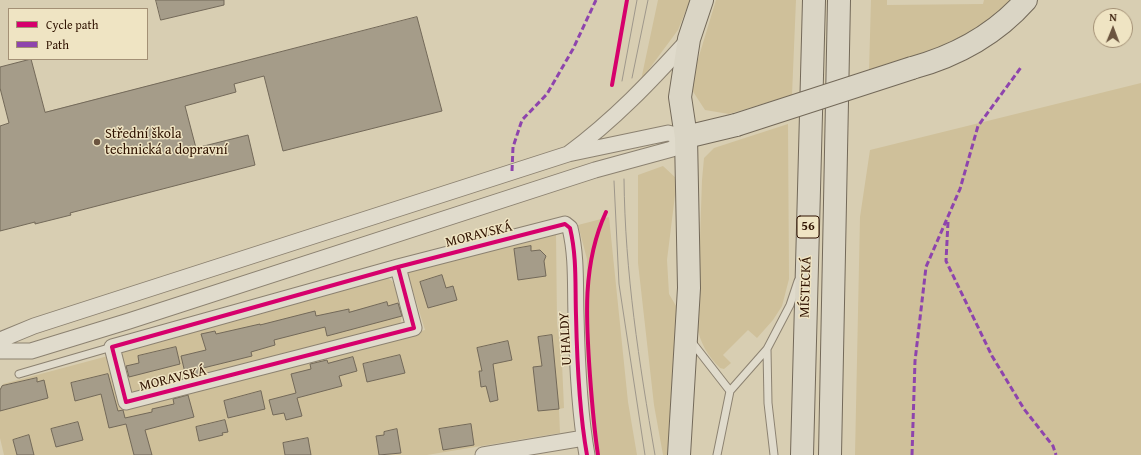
<!DOCTYPE html>
<meta charset="utf-8">
<style>
body{margin:0}
#map{position:relative;width:1141px;height:455px;overflow:hidden;background:#d8ceb2;font-family:"Gentium Book Plus",serif}
canvas{display:block}
.legend{position:absolute;left:8px;top:8px;width:140px;height:52px;box-sizing:border-box;background:#efe4c3;border:1px solid #a39075;margin:0;padding:5px 7px;list-style:none;font-size:12px;color:#301301}
.legend li{display:flex;align-items:center;gap:8px;height:20px}
.legend b{width:20px;border:1px solid #a39075}
.north{position:absolute;left:1093px;top:8px;width:40px;height:40px;box-sizing:border-box;background:#efe4c3;border:1px solid #a39075;border-radius:50%;rotate:1deg;font-size:11px;font-weight:700;line-height:16px;text-align:center;color:#301301}
.north::after{content:'';display:block;margin:auto;width:14px;height:18px;background:#6b543f;clip-path:polygon(50% 0,100% 100%,50% 72%,0 100%)}
</style>
<div id="map">
<canvas width="1141" height="455"></canvas>
<ul class="legend">
<li><b style="height:5px;background:#d6006c"></b>Cycle path</li>
<li><b style="height:5px;background:#8e44ad"></b>Path</li>
</ul>
<div class="north">N</div>
</div>
<script>
const c = document.querySelector('canvas').getContext('2d');
c.lineJoin = 'round';
function fill(path, color) { c.fillStyle = color; c.fill(path, 'evenodd'); }
function trace(path, color, width, dash) { c.strokeStyle = color; c.lineWidth = width; c.lineCap = dash ? 'butt' : 'round'; c.setLineDash(dash || []); c.stroke(path); }
function drawText(font, color, halo, rows, align = 'center') {
  c.font = font + ' "Gentium Book Plus",serif'; c.lineWidth = 3; c.setLineDash([]); c.textBaseline = 'middle'; c.strokeStyle = halo; c.fillStyle = color; for (const [text, x, y, turn = 0] of rows) {
    c.save(); c.translate(x, y); c.rotate((+turn || 0) * Math.PI / 180); c.textAlign = isNaN(turn) ? turn : align; if (halo) c.strokeText(text, 0, 0); c.fillText(text, 0, 0); c.restore();
  }
}
const green = new Path2D(`
 M658,0H690L678,30L641,80Z
 M716,0H796L792,95L729,114L705,110L692,90L696,66Z
 M871,0H887V5L983,4L984,0H1010C975,41 918,53 869,71Z
 M1141,83V455H855L860,217L870,150Z
 M788,124L789,279L782,306L773,320L757,338L748,330L723,355L731,363L724,369L720,368C708,356 700,343 697,326L702,180L704,158L714,148Z
 M663,166L677,179L667,260L669,294L679,311L668,446L670,455H663L654,405L638,263V175Z
 M609,217L628,402L637,455H598L593,434L587,259L578,225Z
 M556,232L557,323L562,363L564,408L559,409L560,433L427,455H4L0,438V390L3,384L108,356L121,407L425,330L407,272Z
 M388,278L393,282C397,295 406,314 399,326L135,393L130,390L120,356L123,351Z`);
const building = new Path2D(`
 M156,0H224V5L161,20Z
 M417,17L442,111L283,151L264,76L234,84L236,92L185,106L196,148L248,135L255,165L70,213L71,215L35,224V222L0,231V126L9,123L0,88V67L31,59L45,112Z
 M531,246V251L540,250L546,256L544,261L546,276L518,280L514,249Z
 M442,275L446,288L453,286L457,300L428,308L420,282Z
 M387,302L388,306L398,303L402,316L327,336L325,327L274,340L275,345L251,352L252,356L199,369L200,374L186,377L181,356L206,350L201,334L215,331L216,334L260,324V325L315,311L316,316L349,309V312Z
 M552,335L559,409L538,411L533,367L542,366L538,337Z
 M508,341L512,360L493,364L498,400L490,402L486,386L481,387L479,371H482L477,348Z
 M176,347L180,364L129,377L126,366L139,363L138,356Z
 M400,355L405,373L367,382L363,364Z
 M353,357L357,371L339,376L342,386L297,398L302,416L286,420L284,413L273,415L269,400L296,393L291,374L311,369L310,364L327,360L328,363Z
 M108,374L118,411L123,410L125,418L152,412V409L174,404L173,399L188,395L194,417L145,430L152,455H134L126,424L109,428L101,394L75,401L71,383Z
 M37,378V382L44,380L48,398L0,411V390L2,386Z
 M261,391L265,409L228,418L224,401Z
 M225,420L228,432L222,433L223,435L199,441L196,427Z
 M78,422L83,440L56,447L51,429Z
 M471,424L474,445L443,450L439,429Z
 M397,429L401,453L379,455L376,436L384,435V432Z
 M29,435L34,455H17L13,440Z
 M308,438L311,455H285L283,443Z`);
const lane = new Path2D(`
 M691,341L730,391
 M767,349L768,403L774,455
 M19,374L112,347
 M717,455L730,391L767,349L790,305L798,281`);
const street = new Path2D(`
 M398,267L414,328L126,402L112,347L398,267L565,224L570,228C577,257 575,286 576,315C577,361 579,411 587,455
 M0,340L34,326L568,154C614,120 651,81 689,39
 M0,351H31L129,321L595,170L672,149L686,137L668,133L568,154
 M483,455L584,438`);
const highway = new Path2D(`
 M912,68C956,56 995,35 1026,0
 M686,137L736,125
 M679,455L689,288L686,137L680,97L689,39L702,0
 M802,455L814,0
 M830,455L839,0`);
const tram = new Path2D(`
 M632,78L648,0
 M622,81L637,0
 M624,179C625,273 639,362 655,455
 M614,181L619,284L645,455`);
const highwayBridge = new Path2D(`
 M736,125L912,68`);
const quiet = new Path2D(`
 M512,171L513,147L522,120L547,94L573,49L596,0
 M948,222L946,261L992,356L1024,409L1053,446L1056,455
 M912,455L915,361L926,267L960,189L978,126L1022,66`);
const cycleway = new Path2D(`
 M612,85L627,0
 M398,267L414,328L126,402L112,347L398,267L565,224L570,228C577,257 575,286 576,315C577,361 579,411 587,455
 M598,455C594,429 592,403 590,376C586,320 582,264 606,212`);
const markers = [
 [97,142,4,"#6b543f"]
];
const shields = [
 [808,227,22]
];
const shieldNames = [
 ["56",808,227]
];
const poiNames = [
 ["Střední škola",105,134],
 ["technická a dopravní",105,150]
];
const streetNames = [
 ["MORAVSKÁ",479,235,-14],
 ["MÍSTECKÁ",806,287,-88],
 ["U HALDY",566,339,-93],
 ["MORAVSKÁ",173,379,-14]
];
fill(green, '#cfc09a');
fill(building, '#a59c89');
trace(building, '#736959', 1);
trace(lane, '#8c8271', 9);
trace(street, '#8c8271', 17);
trace(highway, '#736959', 24);
trace(lane, '#e0dbcc', 7);
trace(street, '#e0dbcc', 15);
trace(highway, '#dad5c5', 22);
trace(tram, '#9e978b', 1);
trace(highwayBridge, '#736959', 24, []);
trace(highwayBridge, '#dad5c5', 22);
trace(quiet, '#8e44ad', 3, [6, 3]);
trace(cycleway, '#d6006c', 4);
for (const [x, y, r, color] of markers) { const dot = new Path2D(); dot.arc(x, y, r, 0, 2 * Math.PI); c.fillStyle = color; c.fill(dot); trace(dot, '#efe4c3', 1.5); }
for (const [x, y, w] of shields) { const box = new Path2D(); box.roundRect(x - w / 2, y - 11, w, 22, 3); c.fillStyle = '#efe4c3'; c.fill(box); trace(box, '#301301', 1); }
drawText('bold 13px', '#301301', null, shieldNames);
drawText('14px', '#301301', '#efe4c3', poiNames, 'left');
drawText('14px', '#301301', '#efe4c3', streetNames);
</script>
